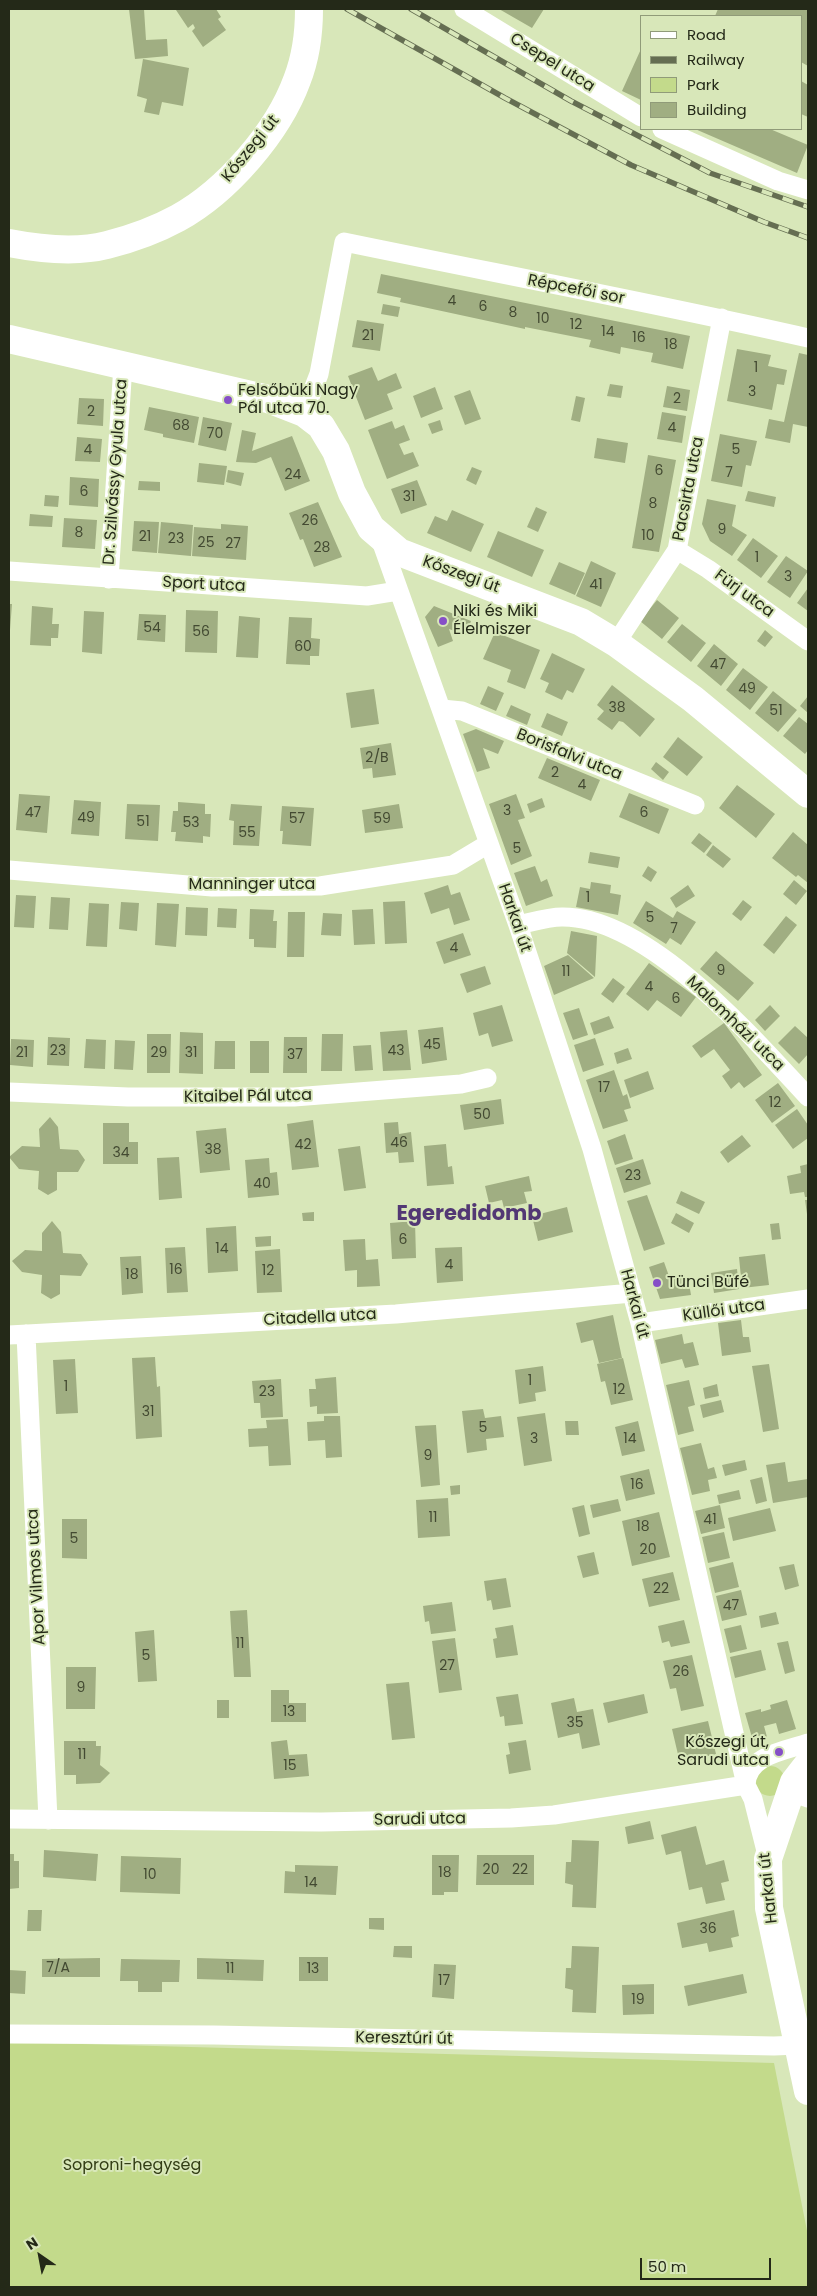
<!DOCTYPE html>
<meta charset="utf-8">
<style>
body{margin:0}
#map{position:relative;width:817px;height:2296px;overflow:hidden;background:#d8e7b9;font-family:Poppins,sans-serif}
canvas{display:block}
.frame{position:absolute;inset:0;border:10px solid #242918;pointer-events:none}
.legend{position:absolute;left:640px;top:15px;width:162px;height:115px;box-sizing:border-box;background:#d8e7b9;border:1px solid #909b79;margin:0;padding:6px 9px;list-style:none;font-size:15px;color:#242918}
.legend li{display:flex;align-items:center;gap:10px;height:25px}
.legend b{width:25px;border:1px solid #909b79}
.north{position:absolute;left:15px;top:2231px;width:50px;height:50px;-webkit-text-stroke:4px #d8e7b9;paint-order:stroke;rotate:327deg;font-size:14px;font-weight:700;line-height:20px;text-align:center;color:#242918}
.north::after{content:'';display:block;margin:auto;width:18px;height:22px;background:#242918;clip-path:polygon(50% 0,100% 100%,50% 72%,0 100%)}
.scale{position:absolute;left:640px;top:2258px;width:131px;height:22px;box-sizing:border-box;border:2px solid #242918;border-top:0;padding-left:6px;font-size:15px;line-height:18px;white-space:nowrap;color:#242918;-webkit-text-stroke:4px #d8e7b9;paint-order:stroke}
</style>
<div id="map">
<canvas width="817" height="2296"></canvas>
<div class="frame"></div>
<ul class="legend">
<li><b style="height:6px;background:#fff"></b>Road</li>
<li><b style="height:6px;background:#656e52"></b>Railway</li>
<li><b style="height:14px;background:#c3da8b"></b>Park</li>
<li><b style="height:14px;background:#a0ae82"></b>Building</li>
</ul>
<div class="north">N</div>
<div class="scale">50 m</div>
</div>
<script>
const c = document.querySelector('canvas').getContext('2d');
c.lineJoin = 'round';
function fill(path, color) { c.fillStyle = color; c.fill(path, 'evenodd'); }
function trace(path, color, width, dash) { c.strokeStyle = color; c.lineWidth = width; c.lineCap = dash ? 'butt' : 'round'; c.setLineDash(dash || []); c.stroke(path); }
function drawText(font, color, halo, rows, align = 'center') {
  c.font = font + ' Poppins,sans-serif'; c.lineWidth = 4; c.setLineDash([]); c.textBaseline = 'middle'; c.strokeStyle = halo; c.fillStyle = color; for (const [text, x, y, turn = 0] of rows) {
    c.save(); c.translate(x, y); c.rotate((+turn || 0) * Math.PI / 180); c.textAlign = isNaN(turn) ? turn : align; if (halo) c.strokeText(text, 0, 0); c.fillText(text, 0, 0); c.restore();
  }
}
const green = new Path2D(`
 M755 1781a15 15 0 1 1 30 0a15 15 0 1 1-30 0Z
 M9,2042L774,2063L808,2236V2287H9Z`);
const building = new Path2D(`
 M129,9H144L146,40L167,39L168,56L135,59Z
 M177,9H216L221,17L218,19L226,30L203,47L192,31L195,28L193,24L188,28L176,10Z
 M499,9H544L532,28Z
 M718,9H808V66L801,62V16H715Z
 M641,49V100L622,91Z
 M143,59L189,68L183,106L162,102L159,115L144,112L147,99L137,96Z
 M801,81L808,85V117L801,114Z
 M695,129H770L808,145L797,173Z
 M381,274L690,336L683,369L651,362L653,353L621,347L620,354L589,347L591,340L525,327V329L400,302L401,298L377,293Z
 M383,304L400,307L398,317L381,314Z
 M357,320L384,324L380,351L352,347Z
 M737,349L771,355L768,366L787,370L784,385L777,384L772,410L727,401Z
 M799,353L808,355V427L793,424L790,443L765,438L769,419L784,422Z
 M372,367L378,381L396,373L402,388L387,394L393,409L365,420L348,376Z
 M610,384L623,386L621,398L607,396Z
 M667,386L690,390L687,411L663,407Z
 M435,387L443,409L421,418L413,396Z
 M470,390L481,419L465,425L454,396Z
 M576,396L585,398L580,422L571,420Z
 M79,398L104,399L103,426L77,424Z
 M149,407L199,417L194,443L163,437V434L144,430Z
 M662,412L686,416L682,443L657,439Z
 M203,417L232,423L226,451L198,445Z
 M440,420L443,430L432,434L428,424Z
 M392,421L395,429L404,425L410,440L399,444L404,455L413,452L419,466L387,479L368,430Z
 M242,430L256,433L252,451L292,436L310,481L285,491L271,457L256,463L236,462Z
 M720,434L757,441L751,466L746,465L742,487L711,481Z
 M77,437L102,439L100,462L75,461Z
 M597,438L628,443L625,463L594,458Z
 M648,455L676,460L659,552L632,548Z
 M199,463L227,466L224,485L197,482Z
 M472,467L482,471L476,485L466,480Z
 M228,470L244,473L241,486L226,482Z
 M70,477L99,479L98,507L69,505Z
 M417,480L427,505L401,514L391,489Z
 M139,481L160,482V491L138,490Z
 M748,491L776,497L774,507L745,501Z
 M45,495L59,496L58,507L44,506Z
 M707,499L736,505L732,526L747,535L732,556L710,541L702,524Z
 M318,502L342,557L314,567L303,539L300,540L289,513Z
 M536,507L547,512L538,532L527,527Z
 M452,510L484,524L471,552L427,533L435,516L447,521Z
 M30,514L53,516L52,527L29,526Z
 M64,518L97,520L95,549L62,547Z
 M134,521L159,522L157,553L132,551Z
 M161,522L193,525L191,556L158,553Z
 M221,524L248,526L246,560L192,556L194,527L221,529Z
 M498,531L544,550L532,577L487,557Z
 M753,538L778,556L761,578L737,560Z
 M786,556L808,571L790,598L767,582Z
 M591,561L616,573L601,607L576,596Z
 M559,562L585,573L575,595L549,584Z
 M808,588V611L797,603Z
 M657,600L679,618L662,639L640,621Z
 M9,604H12L10,630H9Z
 M32,606L53,608L52,624H59L58,638H51V646L30,645Z
 M434,606L471,621L466,635L449,629L453,641L438,647L425,617Z
 M186,610L218,611L217,653L185,652Z
 M84,611L104,612L102,654L82,652Z
 M139,614L166,615L165,642L137,640Z
 M239,616L260,618L258,658L236,657Z
 M289,617L312,618L311,638L320,639L319,656H310V665L286,664Z
 M682,624L706,643L691,662L667,642Z
 M765,630L773,637L765,647L757,641Z
 M495,632L540,650L525,689L507,682L511,670L483,659Z
 M714,644L738,664L721,686L697,666Z
 M552,653L585,669L573,693L567,690L562,700L545,692L549,683L540,679Z
 M743,668L768,687L750,710L726,690Z
 M612,685L655,719L640,737L623,722L619,721L612,730L597,719L604,711L597,705Z
 M488,686L504,693L496,711L480,704Z
 M374,689L379,724L351,728L346,693Z
 M773,691L797,710L778,732L755,713Z
 M808,696V713L800,706Z
 M511,705L531,714L527,725L506,716Z
 M547,713L568,722L562,736L541,727Z
 M799,717L808,724V750L805,754L783,736Z
 M476,729L504,741L498,754L483,748L490,768L477,772L463,734Z
 M678,737L703,757L687,776L663,757Z
 M391,743L396,775L373,778L372,768L363,769L360,748Z
 M547,758L600,780L591,801L538,778Z
 M656,762L669,772L663,780L651,769Z
 M737,785L775,814L756,838L719,808Z
 M629,793L669,809L659,834L619,817Z
 M19,794L50,796L47,833L16,830Z
 M516,794L525,818L518,820L532,856L511,865L489,804Z
 M542,798L545,807L530,813L527,804Z
 M74,800L101,802L99,836L71,834Z
 M178,802L205,804V814H211L210,837L203,836V843L175,841L176,832H171L173,811H178Z
 M127,804L160,805L158,841L125,839Z
 M231,804L262,806L259,846L233,845L234,821L229,820Z
 M399,804L403,828L365,833L362,810Z
 M282,806L314,808L311,846L282,844L283,831H280Z
 M793,832L808,845V883L798,875L796,877L772,858Z
 M699,833L712,843L704,853L691,843Z
 M713,845L731,859L723,868L706,855Z
 M590,852L620,857L618,868L588,863Z
 M535,866L541,882L547,879L553,896L526,906L514,873Z
 M648,866L657,872L651,882L642,876Z
 M794,880L807,891L796,905L783,894Z
 M591,882L611,885L610,893L621,895L618,915L576,907L580,887L590,889Z
 M448,885L451,895L460,892L470,920L454,925L449,908L431,914L424,893Z
 M688,885L695,896L676,908L670,898Z
 M16,895L36,896L34,928L14,927Z
 M51,897L70,898L68,930L49,929Z
 M743,900L752,907L741,921L732,914Z
 M405,901L407,943L385,944L383,902Z
 M646,901L673,918L677,911L696,922L681,945L670,938L666,944L633,923Z
 M121,902L139,903L137,931L119,929Z
 M89,903L109,904L107,947L86,946Z
 M157,903L179,904L176,947L155,945Z
 M186,907L208,908L207,936L185,935Z
 M218,908L237,909L236,928L217,927Z
 M250,909L274,910L273,921H277L276,948L254,947V939H249Z
 M373,909L375,944L354,945L352,910Z
 M288,912H305L304,957H287Z
 M323,913L342,914L341,936L321,935Z
 M786,916L797,925L774,954L763,945Z
 M571,931L597,936L595,977L567,953Z
 M463,933L471,955L444,964L436,942Z
 M716,951L754,983L738,1001L700,969Z
 M568,955L594,978L554,995L544,966Z
 M649,963L696,997L681,1017L657,1000L648,1011L626,994Z
 M485,966L491,984L467,993L460,974Z
 M613,978L625,987L613,1003L601,994Z
 M502,1005L513,1041L492,1047L488,1033L479,1036L473,1013Z
 M770,1005L780,1016L765,1031L755,1020Z
 M579,1008L588,1035L573,1040L563,1013Z
 M609,1016L614,1028L594,1035L590,1023Z
 M724,1023L762,1075L744,1088L739,1082L731,1089L722,1076L730,1070L714,1049L701,1058L692,1046Z
 M795,1026L808,1038V1054L799,1064L778,1043Z
 M443,1027L447,1060L422,1064L418,1030Z
 M407,1030L411,1070L383,1071L380,1032Z
 M180,1032L203,1033V1074L179,1073Z
 M147,1034H171L170,1073H147Z
 M322,1034H343L342,1071H321Z
 M48,1037L70,1038L69,1066L47,1065Z
 M284,1037H307V1073H283Z
 M595,1038L604,1065L583,1072L574,1045Z
 M11,1039L34,1040L33,1067L10,1065Z
 M86,1039L106,1040L105,1069L84,1068Z
 M115,1040L135,1041L133,1070L114,1069Z
 M215,1041H235V1069H214Z
 M250,1041H269V1073H250Z
 M371,1045L373,1070L355,1071L353,1046Z
 M628,1048L632,1059L617,1064L614,1053Z
 M614,1070L623,1096L627,1094L631,1108L624,1110L628,1121L603,1129L586,1080Z
 M648,1071L654,1089L630,1098L624,1080Z
 M778,1083L795,1106L772,1123L755,1100Z
 M501,1099L504,1124L464,1130L460,1105Z
 M797,1109L808,1125V1138L793,1149L775,1125Z
 M50,1117L58,1127L60,1149L78,1150L85,1160L78,1172H57V1190L48,1195L38,1189L39,1171L19,1169L9,1157L22,1146L40,1147L39,1129Z
 M313,1120L319,1167L292,1170L287,1124Z
 M398,1122L399,1134L411,1132L414,1162L399,1163L398,1152L386,1153L384,1123Z
 M103,1123H129V1142H138V1164H103Z
 M226,1128L230,1170L200,1173L196,1131Z
 M625,1134L633,1159L615,1165L607,1141Z
 M742,1135L751,1146L728,1163L720,1152Z
 M446,1144L448,1167L452,1166L454,1184L427,1186L424,1146Z
 M360,1146L366,1188L344,1191L338,1149Z
 M179,1157L182,1198L159,1200L157,1158Z
 M269,1158L270,1173L277,1172L279,1195L248,1198L245,1160Z
 M643,1159L651,1184L624,1193L616,1168Z
 M808,1164V1197H805L804,1192L790,1194L787,1176L801,1173L800,1166Z
 M529,1176L532,1191L524,1192L527,1203L504,1208L502,1200L489,1203L485,1186Z
 M681,1191L705,1202L699,1214L676,1203Z
 M647,1195L665,1244L644,1251L627,1201Z
 M805,1200H808V1214H807Z
 M567,1207L573,1232L538,1241L532,1216Z
 M314,1212V1221H303L302,1213Z
 M676,1213L694,1223L689,1233L671,1223Z
 M52,1221L61,1232L63,1253L81,1254L88,1264L81,1276L60,1275V1294L51,1299L41,1293L42,1275L22,1272L12,1261L25,1250L42,1251V1233Z
 M415,1221L416,1258L392,1259L390,1223Z
 M779,1223L781,1239L772,1240L770,1224Z
 M236,1226L238,1271L208,1273L206,1228Z
 M271,1236V1246L256,1247L255,1237Z
 M365,1239L366,1260L378,1259L380,1286L357,1287V1270L345,1271L343,1240Z
 M185,1247L188,1292L167,1293L165,1248Z
 M462,1247L463,1281L437,1283L435,1248Z
 M280,1249L282,1292L257,1293L255,1251Z
 M765,1254L769,1285L742,1288L739,1257Z
 M141,1256L143,1293L122,1295L120,1257Z
 M664,1262L670,1279L688,1277L691,1295L660,1299L649,1267Z
 M737,1269L739,1289L714,1293L711,1273Z
 M613,1315L622,1358L599,1363L593,1340L581,1343L576,1323Z
 M741,1320L743,1337H749L751,1352L722,1356L718,1323Z
 M682,1334L684,1344L693,1342L699,1365L685,1368L682,1359L661,1364L655,1340Z
 M155,1357L157,1387L160,1386L162,1437L136,1439L132,1358Z
 M623,1358L633,1400L611,1405L605,1381L601,1382L597,1364Z
 M75,1359L78,1413L56,1414L53,1360Z
 M769,1364L779,1429L763,1432L752,1366Z
 M543,1366L546,1391L535,1393L536,1401L519,1404L515,1370Z
 M336,1377L338,1413L317,1414V1406L310,1407L309,1389H316L315,1379Z
 M281,1379L283,1417L261,1418L260,1403H254L252,1381Z
 M689,1380L695,1405L688,1407L694,1431L678,1435L666,1385Z
 M717,1384L719,1396L705,1399L703,1388Z
 M721,1400L724,1412L703,1418L700,1405Z
 M483,1409L485,1418L501,1416L504,1437L486,1439L487,1450L467,1453L462,1411Z
 M545,1413L552,1461L524,1466L517,1417Z
 M324,1416H340L342,1457L326,1458L325,1440L308,1441L307,1422L324,1421Z
 M288,1419L291,1465L269,1466L268,1446L249,1447L248,1429L267,1428L266,1420Z
 M565,1421H578L579,1435H566Z
 M638,1421L645,1451L622,1456L615,1427Z
 M436,1425L440,1485L421,1487L415,1426Z
 M701,1443L708,1469L714,1467L717,1478L708,1480L710,1491L692,1495L680,1448Z
 M745,1460L747,1470L725,1476L722,1465Z
 M785,1462L788,1482L808,1479V1497L773,1503L766,1465Z
 M649,1469L655,1494L626,1501L620,1476Z
 M762,1477L767,1501L756,1504L750,1480Z
 M460,1485V1494L451,1495L450,1486Z
 M739,1490L741,1499L719,1504L717,1495Z
 M448,1498L450,1536L418,1538L416,1500Z
 M618,1499L621,1511L593,1518L590,1505Z
 M584,1505L590,1534L579,1537L572,1508Z
 M720,1505L725,1528L701,1534L695,1511Z
 M770,1508L776,1531L733,1541L728,1518Z
 M659,1512L670,1557L632,1566L622,1521Z
 M62,1519H87V1559L62,1558Z
 M724,1532L730,1558L708,1563L702,1537Z
 M594,1552L599,1574L583,1578L577,1556Z
 M733,1562L739,1587L715,1593L709,1568Z
 M794,1564L799,1586L785,1590L779,1567Z
 M673,1572L680,1600L649,1607L642,1579Z
 M506,1578L511,1607L493,1610L491,1600L487,1601L484,1581Z
 M741,1590L747,1615L722,1621L716,1596Z
 M452,1602L456,1631L431,1634L429,1621L425,1622L423,1606Z
 M247,1610L251,1677H234L230,1611Z
 M776,1612L779,1624L761,1628L759,1616Z
 M684,1620L690,1643L671,1647L669,1641L662,1643L658,1626Z
 M513,1625L518,1655L496,1658L493,1639L497,1638L495,1628Z
 M741,1625L747,1649L730,1653L724,1629Z
 M154,1630L157,1681L138,1682L135,1632Z
 M455,1638L462,1690L439,1693L432,1641Z
 M788,1641L795,1671L785,1674L777,1643Z
 M761,1650L766,1670L735,1678L730,1657Z
 M692,1655L704,1706L681,1711L676,1688L670,1689L663,1661Z
 M66,1667H96L95,1709H66Z
 M409,1682L415,1738L392,1740L386,1684Z
 M271,1690H289V1703H306V1722H271Z
 M518,1694L523,1724L505,1726L504,1716L500,1717L496,1697Z
 M644,1694L648,1713L608,1723L603,1703Z
 M574,1698L577,1712L593,1709L600,1745L582,1749L579,1733L558,1738L551,1703Z
 M217,1700H229V1718H217Z
 M787,1700L796,1729L779,1734L776,1723L764,1726L767,1737L753,1741L745,1713L761,1709V1712L771,1709L770,1705Z
 M708,1721L716,1754L680,1763L672,1729Z
 M287,1740L289,1755L307,1754L309,1776L274,1779L271,1742Z
 M526,1740L531,1770L509,1774L506,1755L510,1754L508,1743Z
 M64,1741H96V1746H101L100,1765L110,1773L100,1783L76,1784V1775H64Z
 M650,1821L654,1839L628,1844L625,1827Z
 M696,1826L706,1865L724,1860L729,1881L721,1883L725,1900L706,1904L702,1887L689,1890L681,1851L666,1855L661,1835Z
 M572,1840L599,1841L596,1908L572,1907L573,1885L565,1883L566,1862H571Z
 M44,1850L98,1854L96,1881L43,1877Z
 M9,1854H14V1861H19V1888L9,1889Z
 M432,1855H459L458,1892H444V1895H432Z
 M477,1855H534V1885H476Z
 M121,1856L181,1858L180,1894L120,1892Z
 M295,1865L338,1866L336,1895L284,1893L285,1871L295,1872Z
 M28,1910H42L41,1931H27Z
 M734,1910L739,1936L731,1938L733,1947L709,1952L707,1943L682,1948L677,1923Z
 M369,1918H384V1930L369,1929Z
 M394,1946H412V1958L393,1957Z
 M572,1946L599,1947L596,2013L572,2012L573,1990L565,1988L566,1968H571Z
 M299,1957H328V1981H299Z
 M100,1958V1977H42V1959Z
 M197,1958L264,1960L263,1981L197,1979Z
 M121,1959L180,1960L179,1982H162V1992H138V1981H120Z
 M434,1964L456,1965L454,1999L432,1997Z
 M9,1970L26,1971L25,1994L9,1993Z
 M743,1974L747,1993L688,2006L684,1986Z
 M654,1984V2014L623,2015L622,1985Z`);
const minor = new Path2D(`
 M464,9L641,117
 M662,129L778,181L808,190
 M304,413L319,374L344,242C499,274 654,303 808,338
 M380,538L518,925L592,1149L640,1323L746,1785L753,1799L768,1859
 M677,550L708,569L808,641
 M9,571L367,596L398,591
 M109,579L123,365
 M616,643L677,550L722,318
 M442,709L462,711L695,805
 M9,870L212,887L320,886L453,865L488,844
 M518,925C532,922 548,917 562,917C648,916 754,1039 808,1097
 M9,1092L128,1097H294L461,1084L487,1078
 M640,1323L808,1299
 M26,1334L48,1820
 M9,1335L396,1314L632,1293
 M746,1785C747,1755 785,1751 808,1743
 M791,1792L808,1798
 M9,1819L321,1822L511,1818L554,1815L746,1785
 M9,2034L214,2035L774,2046L798,2045`);
const secondary = new Path2D(`
 M9,243C40,249 76,253 107,245C131,239 156,230 178,218C227,191 278,132 297,80C306,57 309,33 309,9
 M9,339L268,399L304,413L321,426L336,451L352,493L371,528L399,552L581,622L616,643L693,699L808,794
 M808,1764L794,1782L768,1859L769,1908L808,2091`);
const rail = new Path2D(`
 M347,9L505,98L631,165L764,222L808,238
 M411,9L571,101L710,173L808,207`);
const markers = [
 [228,400,5,"#864fc7"],
 [443,621,5,"#864fc7"],
 [657,1283,5,"#864fc7"],
 [779,1752,5,"#864fc7"]
];
const numberNames = [
 ["4",452,301],
 ["6",483,307],
 ["8",513,313],
 ["10",543,319],
 ["12",576,325],
 ["14",608,332],
 ["21",368,336],
 ["16",639,338],
 ["18",671,345],
 ["1",756,368],
 ["3",752,392],
 ["2",677,399],
 ["2",91,412],
 ["68",181,426],
 ["4",672,428],
 ["70",215,434],
 ["4",88,450],
 ["5",736,450],
 ["6",659,471],
 ["7",729,473],
 ["24",293,475],
 ["6",84,492],
 ["31",409,497],
 ["8",653,504],
 ["26",310,521],
 ["9",722,530],
 ["8",79,533],
 ["10",648,536],
 ["21",145,537],
 ["23",176,539],
 ["25",206,543],
 ["27",233,544],
 ["28",322,548],
 ["1",757,558],
 ["3",788,577],
 ["41",596,585],
 ["54",152,628],
 ["56",201,632],
 ["60",303,647],
 ["47",718,665],
 ["49",747,689],
 ["38",617,708],
 ["51",776,711],
 ["2/B",377,758],
 ["2",555,773],
 ["4",582,785],
 ["3",507,811],
 ["47",33,813],
 ["6",644,813],
 ["49",86,818],
 ["57",297,819],
 ["59",382,819],
 ["51",143,822],
 ["53",191,823],
 ["55",247,833],
 ["5",517,849],
 ["1",588,898],
 ["5",650,918],
 ["7",674,929],
 ["4",454,948],
 ["9",721,971],
 ["11",566,972],
 ["4",649,987],
 ["6",676,999],
 ["45",432,1045],
 ["23",58,1051],
 ["43",396,1051],
 ["21",22,1053],
 ["29",159,1053],
 ["31",191,1053],
 ["37",295,1055],
 ["17",604,1088],
 ["12",775,1103],
 ["50",482,1115],
 ["46",399,1143],
 ["42",303,1145],
 ["38",213,1150],
 ["34",121,1153],
 ["23",633,1176],
 ["40",262,1184],
 ["6",403,1240],
 ["14",222,1249],
 ["4",449,1265],
 ["16",176,1270],
 ["12",268,1271],
 ["18",132,1275],
 ["1",530,1381],
 ["1",66,1387],
 ["12",619,1390],
 ["23",267,1392],
 ["31",148,1412],
 ["5",483,1428],
 ["3",534,1439],
 ["14",630,1439],
 ["9",428,1456],
 ["16",637,1485],
 ["11",433,1518],
 ["41",710,1520],
 ["18",643,1527],
 ["5",74,1539],
 ["20",648,1550],
 ["22",661,1589],
 ["47",731,1606],
 ["11",240,1644],
 ["5",146,1656],
 ["27",447,1666],
 ["26",681,1672],
 ["9",81,1688],
 ["13",289,1712],
 ["35",575,1723],
 ["11",82,1755],
 ["15",290,1766],
 ["20",491,1870],
 ["22",520,1870],
 ["18",445,1873],
 ["10",150,1875],
 ["14",311,1883],
 ["36",708,1929],
 ["7/A",58,1968],
 ["11",230,1969],
 ["13",313,1969],
 ["17",444,1981],
 ["19",638,2000]
];
const streetNames = [
 ["Csepel utca",552,63,32],
 ["Kőszegi út",251,149,-51],
 ["Répcefői sor",576,290,11],
 ["Dr. Szilvássy Gyula utca",116,472,-86],
 ["Pacsirta utca",689,489,-79],
 ["Kőszegi út",461,575,20],
 ["Sport utca",204,585,3],
 ["Fürj utca",744,594,36],
 ["Borisfalvi utca",569,755,22],
 ["Manninger utca",252,885],
 ["Harkai út",514,918,71],
 ["Malomházi utca",735,1024,44],
 ["Kitaibel Pál utca",248,1097,-1],
 ["Harkai út",634,1304,75],
 ["Küllői utca",724,1311,-8],
 ["Citadella utca",320,1318,-3],
 ["Apor Vilmos utca",37,1577,-93],
 ["Sarudi utca",420,1820,-1],
 ["Harkai út",769,1888,-96],
 ["Keresztúri út",404,2039,1]
];
const poiNames = [
 ["Felsőbüki Nagy",238,391],
 ["Pál utca 70.",238,409],
 ["Niki és Miki",453,612],
 ["Élelmiszer",453,630],
 ["Tünci Büfé",667,1283],
 ["Kőszegi út,",769,1743,"right"],
 ["Sarudi utca",769,1761,"right"]
];
const parkNames = [
 ["Soproni-hegység",132,2166]
];
const districtNames = [
 ["Egeredidomb",469,1215]
];
fill(green, '#c3da8b');
fill(building, '#a0ae82');
trace(minor, '#fff', 19);
trace(secondary, '#fff', 28);
trace(rail, '#656e52', 5.5);
trace(rail, '#d8e7b9', 4, [11]);
for (const [x, y, r, color] of markers) { const dot = new Path2D(); dot.arc(x, y, r, 0, 2 * Math.PI); c.fillStyle = color; c.fill(dot); trace(dot, '#d8e7b9', 2); }
drawText('14px', '#434a32', null, numberNames);
drawText('16px', '#242918', '#d8e7b9', streetNames);
drawText('16px', '#242918', '#d8e7b9', poiNames, 'left');
drawText('16px', '#323d14', '#d8e7b9', parkNames);
drawText('bold 21px', '#523874', '#d8e7b9', districtNames);
</script>
